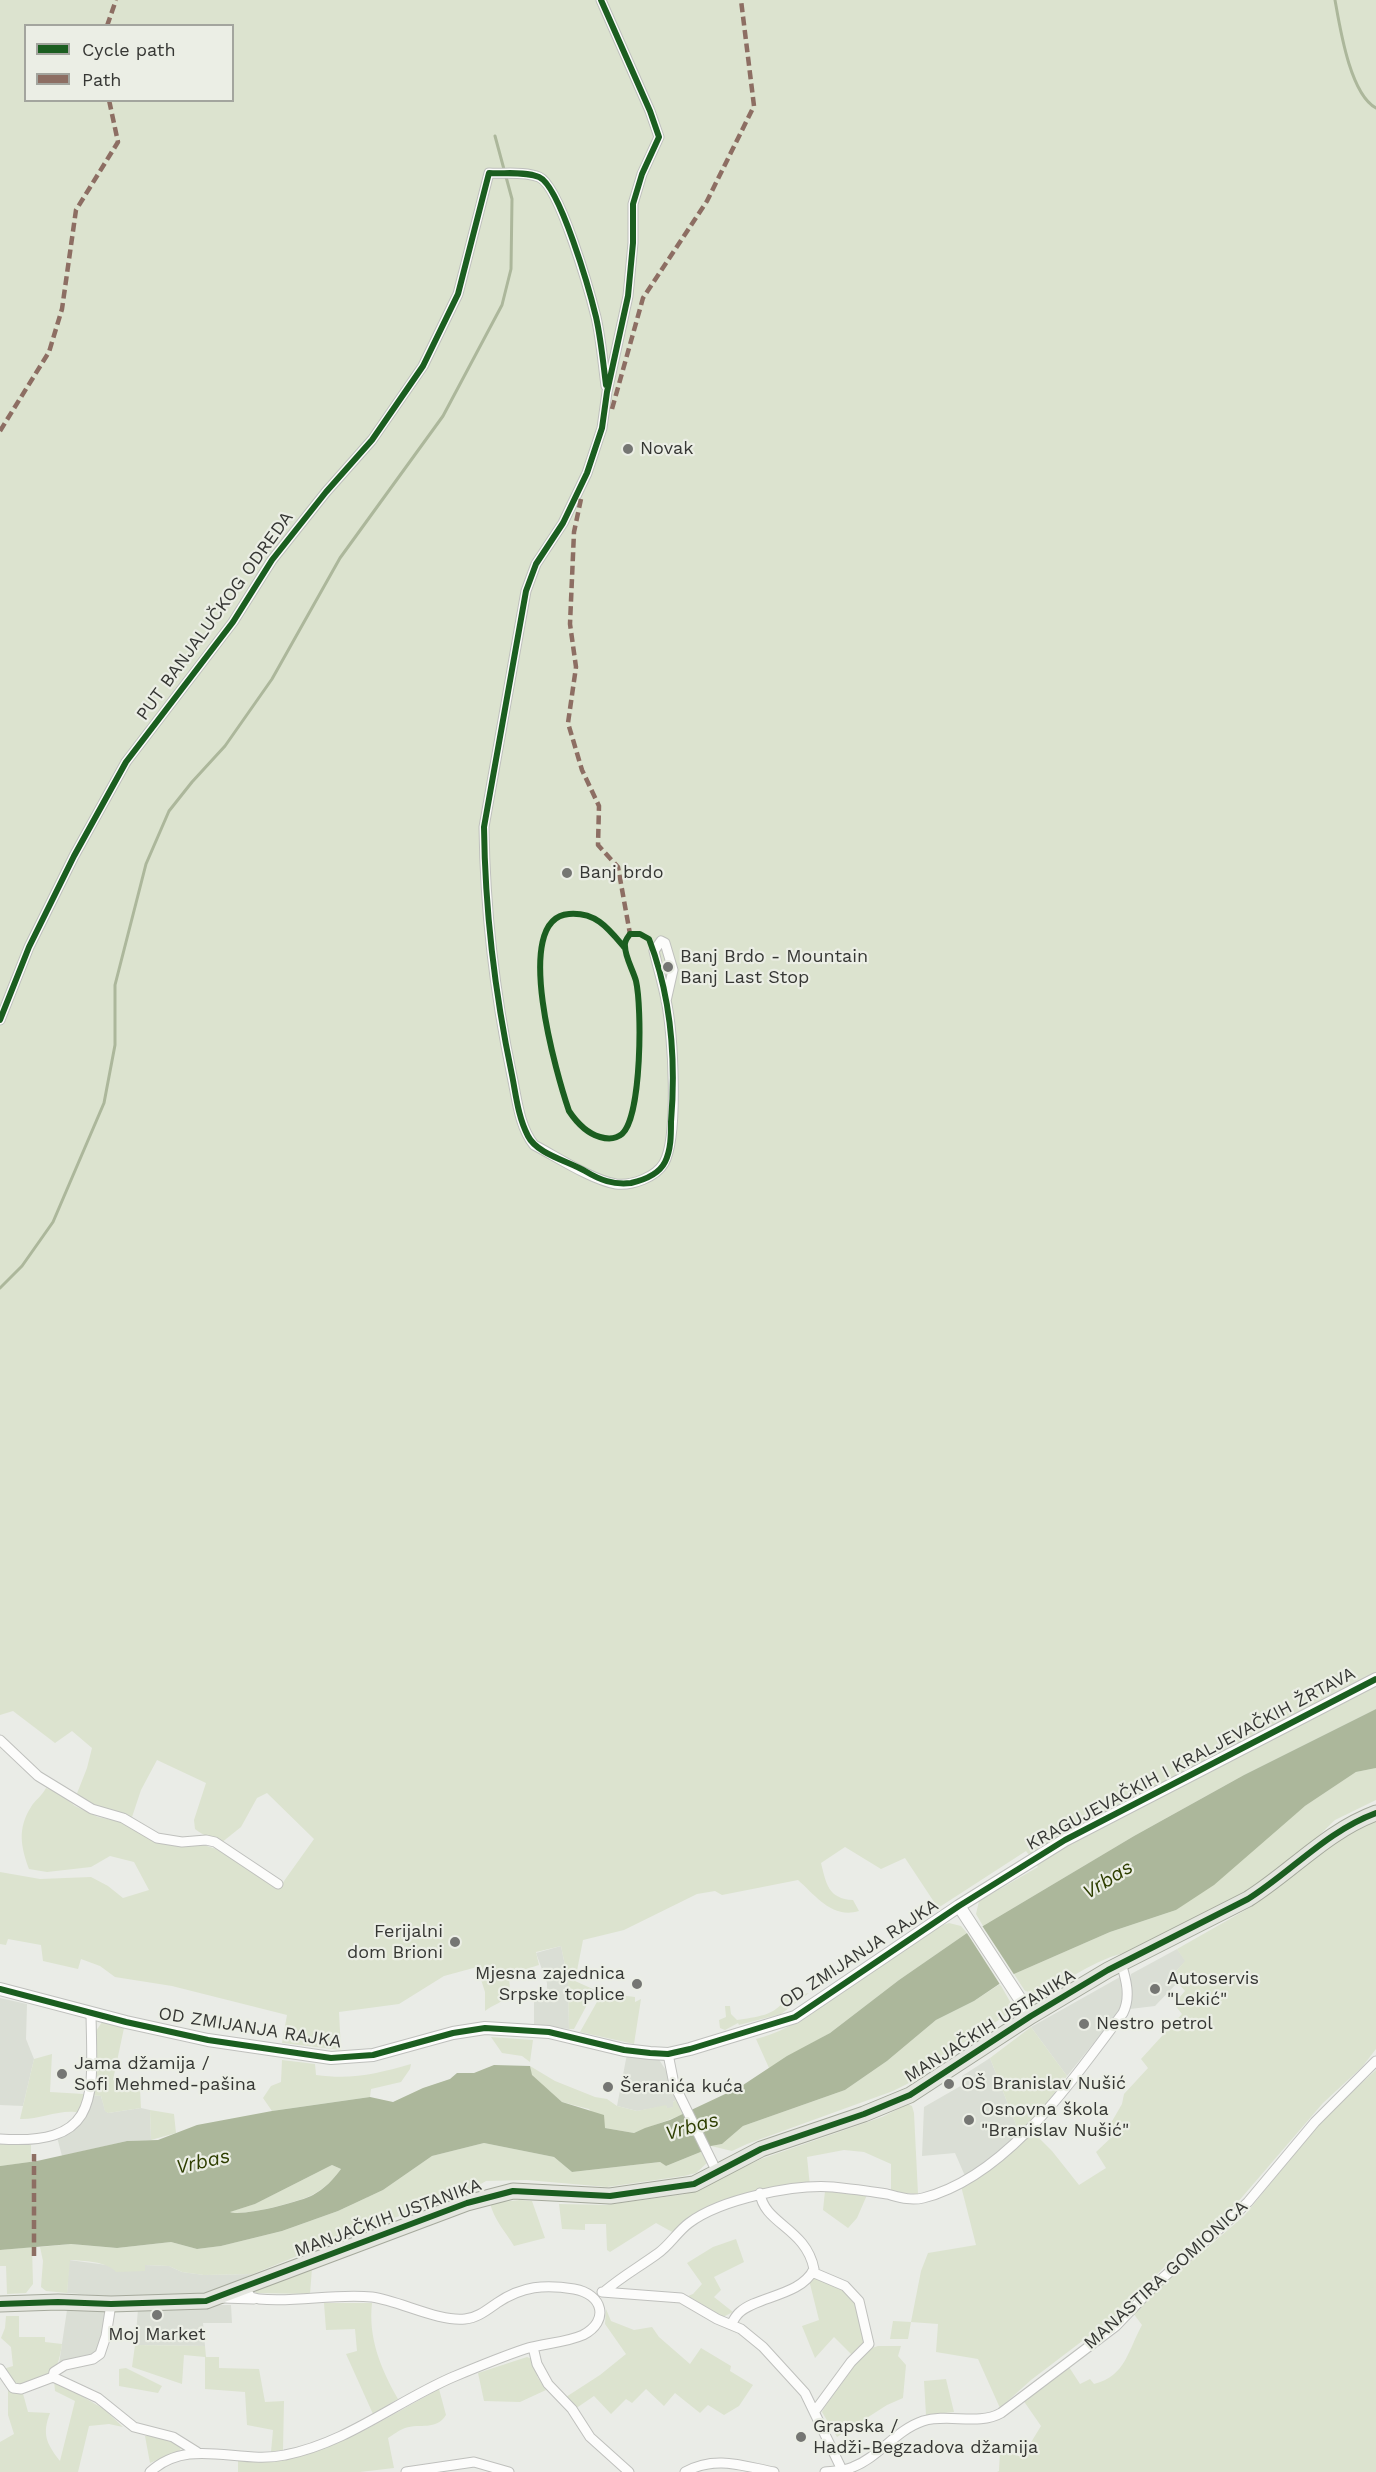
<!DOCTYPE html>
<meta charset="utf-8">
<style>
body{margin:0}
#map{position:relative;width:1376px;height:2472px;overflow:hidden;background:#eaece7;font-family:"Work Sans",sans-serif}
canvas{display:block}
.legend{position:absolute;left:24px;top:24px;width:210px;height:78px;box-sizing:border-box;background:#ebeee5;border:2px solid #a3a59e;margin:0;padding:8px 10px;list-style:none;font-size:18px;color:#363734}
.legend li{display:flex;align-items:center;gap:12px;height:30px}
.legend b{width:30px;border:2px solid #a3a59e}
</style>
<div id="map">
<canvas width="1376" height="2472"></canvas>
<ul class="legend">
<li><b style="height:8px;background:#1b5e20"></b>Cycle path</li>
<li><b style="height:8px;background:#8d6e63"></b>Path</li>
</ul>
</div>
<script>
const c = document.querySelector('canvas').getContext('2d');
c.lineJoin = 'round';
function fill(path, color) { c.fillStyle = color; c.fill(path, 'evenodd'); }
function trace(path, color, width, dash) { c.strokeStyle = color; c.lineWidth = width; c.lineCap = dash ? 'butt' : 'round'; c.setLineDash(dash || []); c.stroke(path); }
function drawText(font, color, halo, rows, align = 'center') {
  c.font = font + ' "Work Sans",sans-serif'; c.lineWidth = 4.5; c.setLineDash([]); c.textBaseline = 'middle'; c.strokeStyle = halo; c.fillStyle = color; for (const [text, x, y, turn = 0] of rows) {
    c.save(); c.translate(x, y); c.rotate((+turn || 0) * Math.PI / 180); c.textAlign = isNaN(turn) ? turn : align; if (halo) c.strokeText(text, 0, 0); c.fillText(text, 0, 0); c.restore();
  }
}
const built = new Path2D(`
 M561,1946L568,1980L569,2029L534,2024V2000L547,1998V1983L536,1953Z
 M1177,1949L1186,1961L1172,1975L1178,1982L1155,2006L1130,2009L1128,2007L1131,1974Z
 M1120,1977L1123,2000L1121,2009L1067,2076L1031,2027Z
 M0,1998L27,2004L26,2039L34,2059L23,2106L0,2105Z
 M627,2054L658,2058L669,2075L679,2098L673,2102L674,2107L667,2109L666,2106L637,2111L617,2106Z
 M990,2058L1020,2135L1006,2148L965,2176L955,2153L922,2156L924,2107L964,2084L962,2076Z
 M91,2095L101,2096L105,2110L108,2113L141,2108L150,2110L151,2140L127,2141L62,2156L57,2137L84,2119L88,2112Z
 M69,2260L145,2270V2265L169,2266L182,2272L204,2275L253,2274L217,2292L196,2297L106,2296L67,2293Z
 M211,2305H231L232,2323H203L205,2346L135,2345L138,2309Z
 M67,2310L107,2311L98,2353L59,2364Z`);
const green = new Path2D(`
 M0,0H1376V1709L1244,1775L1134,1836L983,1926L976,1914L979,1901L1038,1867L1026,1851L938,1908L905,1858L881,1869L845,1847L821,1863C826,1883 828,1899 853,1900L859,1911C832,1919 816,1896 798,1880L722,1895L715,1891L697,1894L624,1930L583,1940L575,1981L595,1990L574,2029H569L568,1980L561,1946L536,1952L539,1965L510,1974C508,1980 511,1987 509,1993C504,2003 492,2005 485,2011V1992L477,1967L444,1976L399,2004L339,2012L341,2050L282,2043L287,2015L172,1986L115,1977L100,1966L81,1959L78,1969L43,1961L41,1945L8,1939L6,1945L0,1944V1872L40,1879L91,1877L108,1886L123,1898L149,1890L134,1862L110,1856L91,1867L47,1872L29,1869C21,1847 17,1829 31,1807C35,1800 42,1796 46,1788L60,1794L75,1806L98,1817L121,1822L146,1837L161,1843L174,1846L204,1845L216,1849L279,1888L314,1839L267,1793L257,1798L241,1827L221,1843C212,1837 203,1836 195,1829L194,1820L206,1783L157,1760L141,1790L132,1817L94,1805L76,1796L87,1768L92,1748L72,1731L55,1743L13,1711L0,1715ZM26,26H232V100H26Z
 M1376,1768V1800L1335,1820L1305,1849L1259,1886L1129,1952C1093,1959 1070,1981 1038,1994L1025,1991L1014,1974L1110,1932L1176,1910L1305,1806L1356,1772Z
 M1376,1819V2049L1362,2067L1323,2103L1237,2203L1206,2232L1170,2261L1119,2313L1031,2380L1000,2408L978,2359L936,2352L938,2324L911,2322L908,2339H890L893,2321L911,2322L921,2271L928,2253L976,2245L961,2186L1007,2157L1033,2132L1052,2151L1079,2185L1106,2168L1096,2152L1117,2132L1111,2123L1122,2104L1124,2094L1148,2068L1141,2059L1182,2014L1174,2004L1185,1991L1172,1976L1185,1961L1177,1949L1249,1908L1348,1833Z
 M949,1923L961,1926L967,1933L899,1980L830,2033L769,2068L756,2039C799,2028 832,1998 868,1973C892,1956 918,1941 943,1925Z
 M1000,1984L1012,2005L1008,2014L942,2057L917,2079L893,2091L747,2144L732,2151L711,2146L722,2144L743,2126L845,2090L887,2061L936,2020L974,2001Z
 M602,1993L635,1997V2002L641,1999L634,2044L580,2032Z
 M809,1993L781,2014L739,2025L738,2023L725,2030L720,2028L719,2020L726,2017L725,2006H730L731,2014L737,2020C755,2017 777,2016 785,1998Z
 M102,2022L124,2028L113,2080L140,2088L141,2108L108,2113L105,2111L101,2096L91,2095L96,2083V2031Z
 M1031,2027L1067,2076L1036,2118L1020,2135L990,2058Z
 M491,2037L533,2040L530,2062L522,2056L502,2053Z
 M52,2054L50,2092L84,2094L80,2113C62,2108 39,2120 20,2119L34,2059Z
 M282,2060L315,2064L316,2075C352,2080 376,2074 411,2064L410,2069L401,2082L371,2089L370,2097L272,2111L263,2098L271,2086L281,2082Z
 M530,2066L555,2081L595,2097L607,2099L617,2106L637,2111L666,2105L667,2108L673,2107V2102L676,2100L684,2114L634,2133L605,2128L589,2109L562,2102L531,2075Z
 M1376,2070V2472H997L999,2471L1000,2450L1022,2457L1041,2426L1023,2400L1069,2367L1080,2384L1090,2379L1094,2384C1126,2376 1128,2350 1142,2325L1133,2313L1164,2280L1200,2254L1244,2216L1325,2116Z
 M908,2104L912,2106L914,2113L918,2194L891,2192V2164L864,2152L844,2150L807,2157L810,2186C766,2186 704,2198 674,2233L656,2223L610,2252L607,2250L606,2224H585V2230L562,2229L559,2204L606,2205L686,2194L761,2159L882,2117Z
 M150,2110L174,2114L176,2133L151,2140Z
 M0,2142L31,2145V2162L0,2166Z
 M484,2143L554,2157L572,2172L660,2162L666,2166L703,2151L707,2163L696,2173L684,2176L607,2187L527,2180L486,2181L462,2195L379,2223L253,2274L204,2275L182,2272L169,2266L145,2265V2271L116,2272C107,2261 83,2261 70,2260L67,2293L46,2291L41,2287L43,2261L40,2247L71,2244L117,2248L171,2242L197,2249L221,2246L282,2231L338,2211L383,2190L432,2156Z
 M332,2165L341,2169C333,2180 324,2189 312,2195C299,2202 241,2217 229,2212L255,2204Z
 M825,2191L867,2195L857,2218L848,2228L823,2210Z
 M520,2200L532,2201L545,2238L514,2246C505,2231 494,2220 490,2203Z
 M736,2239L744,2262L714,2277L721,2290L714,2297L733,2312L723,2317L688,2296L693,2294L702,2284L687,2263L713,2247Z
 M32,2247L33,2284L26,2293L7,2294L6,2266H0V2250Z
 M312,2268L310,2294L256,2293L255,2290Z
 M814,2278L843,2289L860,2308L865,2343L852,2355L834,2337L815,2358L802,2326L819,2320L809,2280Z
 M324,2303H372C368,2338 381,2369 398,2399L373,2414L346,2354L357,2351L355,2329L326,2330Z
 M606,2309L611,2321L634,2330L652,2327L659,2337L690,2364L701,2348L731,2366L730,2371L753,2385L739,2406L724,2415L708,2405L700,2413L675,2393L664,2406L646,2389L632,2403L626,2399L611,2414L594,2396L575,2409L566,2397L600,2375L626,2354L605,2324Z
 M6,2316H19V2337H45V2342L62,2344C57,2378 50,2376 19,2385L14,2384L3,2369L13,2366L11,2347L1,2338L5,2328Z
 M135,2345L205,2346L206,2357H219V2368L259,2369L265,2402L284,2401L283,2450L271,2452L273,2430L247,2425L245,2392L205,2389V2357L184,2355L182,2384L132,2367Z
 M878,2346H901L898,2356L906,2365L903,2398L887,2405L837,2437L822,2412L824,2408L866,2350Z
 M527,2357L532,2359L538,2378L546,2390L520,2402L484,2401L478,2373Z
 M126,2368L162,2386L158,2393L119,2386V2369Z
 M946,2379L954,2412L926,2415L924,2381Z
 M54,2380L104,2409L123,2427L109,2424L89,2426L78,2472H0V2442L14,2434L8,2415V2388L22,2390L28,2412L50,2413C42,2434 46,2443 60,2461L75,2401L55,2391Z
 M439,2389L446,2415C436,2431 420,2423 405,2428C399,2430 393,2435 388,2438L394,2468L360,2472H238V2460C307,2472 381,2420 439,2389Z
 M145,2436H160L181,2447L180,2450L150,2463Z`);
const water = new Path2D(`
 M1376,1709V1768L1356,1772L1305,1806L1214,1885L1176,1910L1110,1932L1014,1974L974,2001L936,2020L887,2061L845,2090L743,2126L722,2144L711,2146L703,2151L666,2166L660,2162L572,2172L554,2157L484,2143L432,2156L383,2190L338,2211L282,2231L221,2246L197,2249L171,2242L117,2248L71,2244L0,2250V2166L37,2161L127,2141L158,2140L197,2125L272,2111L370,2097L393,2102L423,2088L450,2079L457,2073H474L494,2065L530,2066L532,2075L562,2102L604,2115L605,2128L634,2133L645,2128L670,2120L740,2087L787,2056L830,2033L899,1980L967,1933L983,1926L1134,1836L1244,1775ZM332,2165L341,2169C333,2180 324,2189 313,2195C300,2202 241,2217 230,2212L255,2204Z`);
const pier = new Path2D(`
 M981,1924L1015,1976L1001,1986L965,1930Z`);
const stream = new Path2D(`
 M1335,0C1340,28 1350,94 1376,108
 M0,1288L22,1266L53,1222L104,1103L115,1045V985L146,864L169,811L192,782L225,746L272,679L340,558L443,416L502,305L511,269L512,199L495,136`);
const minor = new Path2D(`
 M601,0L650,111L659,137L642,174L633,204V243L628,296L607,392L602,428L587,473L563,523L536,564L526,591L484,827C485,910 495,995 512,1076C517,1099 519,1126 534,1145C557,1157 592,1180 616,1184C632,1186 656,1177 664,1163C679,1136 673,1032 666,1000C663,984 658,968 654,951L661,941L665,943L673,970L666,1001
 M0,1020L29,947L74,856L126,762L233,622L272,560L326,492L372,440L423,366L458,294L489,173C504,174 525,171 539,177C560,186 590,293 596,317C601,339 603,363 606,386
 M0,1740L38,1776L92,1809L123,1818L157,1838L182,1842L206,1840L215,1842L278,1884
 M668,2054L674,2084L717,2172
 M0,2139C103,2146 92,2094 91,2013
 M812,2272L845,2286L859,2301L869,2344L851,2362L815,2411
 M605,2291C621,2277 639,2267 657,2254C669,2246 677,2232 689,2223C721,2199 794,2184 833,2187C851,2189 869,2191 887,2194C899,2197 910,2201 923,2198C1007,2177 1073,2079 1123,2013C1131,1997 1126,1979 1121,1963
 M602,2292L681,2298L717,2319L741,2329L763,2347L805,2393L843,2472
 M223,2298L254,2299
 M731,2324C734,2320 736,2315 740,2312C757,2296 801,2296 814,2269C806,2228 764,2224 760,2193
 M533,2347L537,2364L548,2384L572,2409L590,2437L629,2472
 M0,2369L13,2388L21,2389L53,2377L98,2398L134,2427L173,2437L197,2452
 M53,2377L54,2372L65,2365L93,2359L100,2354L106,2336L111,2304
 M150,2472C189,2436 239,2465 285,2455C347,2443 397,2401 453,2377C477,2367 501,2357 525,2349C544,2343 565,2343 583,2335C610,2321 603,2294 574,2289C545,2284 522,2286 497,2303C487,2310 477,2318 465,2319C439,2322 400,2301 372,2297C334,2293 296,2303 259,2299L251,2297L244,2287
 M406,2472L474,2462L509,2472
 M685,2472C715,2455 743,2466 774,2472
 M825,2472C834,2471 844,2471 853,2467C879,2457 896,2430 923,2421C948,2413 978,2426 1001,2413L1116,2326L1158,2282L1225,2224L1248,2202L1315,2122L1376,2061`);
const tertiary = new Path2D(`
 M959,1906L1031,2016
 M0,1989L126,2022L208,2040L331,2058L373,2055L453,2033L485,2028L549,2032L624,2050L650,2053L668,2054L690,2049L795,2017L959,1906L1065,1840L1376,1679`);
const primary = new Path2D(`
 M0,2304L58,2302L111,2304L206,2301L467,2203L513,2191L610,2196L694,2184L761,2149L864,2114L910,2095L1031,2016L1108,1970L1248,1899C1291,1872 1327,1831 1376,1813`);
const quiet = new Path2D(`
 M107,26L116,0
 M612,409L643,298L707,201L754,106L741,0
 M0,431L49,352L62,309L76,210L118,142L109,100
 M581,499L574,532L570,624L576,667L568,723L582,770L599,806L598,845L618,867L630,934
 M34,2256V2154`);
const cycleway = new Path2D(`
 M601,0L650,111L659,137L642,174L633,204V243L628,296L607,392L602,428L587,473L563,523L536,564L526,591L484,827C485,909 495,994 512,1075C516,1095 518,1117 528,1136C537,1154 568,1161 585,1171C600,1180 613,1185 631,1183C644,1180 659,1174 665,1162C671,1150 671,1135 671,1122C676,1061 671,996 649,939L640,934H630C628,937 624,941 625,946C625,957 633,970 636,981C642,1007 642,1116 622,1134C616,1139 607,1139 600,1137C586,1133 577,1123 569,1111C558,1079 510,918 569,914C596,912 608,928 624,947
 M0,1020L29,947L74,856L126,762L233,622L272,560L326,492L372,440L423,366L458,294L489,173C504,174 525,171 539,177C560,186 590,292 596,317C601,339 603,362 606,385
 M0,1989L126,2022L208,2040L331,2058L373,2055L453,2033L485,2028L549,2032L624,2050L650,2053L668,2054L690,2049L795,2017L959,1906L1065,1840L1376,1679
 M0,2304L58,2302L111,2304L206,2301L467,2203L513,2191L610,2196L694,2184L761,2149L864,2114L910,2095L1031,2016L1108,1970L1248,1899C1291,1872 1327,1831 1376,1813`);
const markers = [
 [628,449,6,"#757673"],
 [567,873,6,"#757673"],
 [668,967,6,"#757673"],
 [455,1942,6,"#757673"],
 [637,1984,6,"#757673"],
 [1155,1989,6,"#757673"],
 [1084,2024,6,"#757673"],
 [62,2074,6,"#757673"],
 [949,2084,6,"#757673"],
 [608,2087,6,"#757673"],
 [969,2120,6,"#757673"],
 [157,2315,6,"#757673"],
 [801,2437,6,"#757673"]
];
const poiNames = [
 ["Novak",640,449],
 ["Banj brdo",579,873],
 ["Banj Brdo - Mountain",680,957],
 ["Banj Last Stop",680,978],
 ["Ferijalni",443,1932,"right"],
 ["dom Brioni",443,1953,"right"],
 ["Mjesna zajednica",625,1974,"right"],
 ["Srpske toplice",625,1995,"right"],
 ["Autoservis",1167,1979],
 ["\"Lekić\"",1167,2000],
 ["Nestro petrol",1096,2024],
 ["Jama džamija /",74,2064],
 ["Sofi Mehmed-pašina",74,2085],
 ["OŠ Branislav Nušić",961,2084],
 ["Šeranića kuća",620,2087],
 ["Osnovna škola",981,2110],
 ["\"Branislav Nušić\"",981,2131],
 ["Moj Market",157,2335,"center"],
 ["Grapska /",813,2427],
 ["Hadži-Begzadova džamija",813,2448]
];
const streetNames = [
 ["PUT BANJALUČKOG ODREDA",215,616,-54],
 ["KRAGUJEVAČKIH I KRALJEVAČKIH ŽRTAVA",1191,1759,-28],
 ["OD ZMIJANJA RAJKA",859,1954,-33],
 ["MANJAČKIH USTANIKA",990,2026,-32],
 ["OD ZMIJANJA RAJKA",250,2028,9],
 ["MANJAČKIH USTANIKA",388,2218,-20],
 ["MANASTIRA GOMIONICA",1166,2275,-42]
];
const waterNames = [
 ["Vrbas",1108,1880,-32],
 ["Vrbas",692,2127,-16],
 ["Vrbas",203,2162,-13]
];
fill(built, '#daded5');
fill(green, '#dce3cf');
fill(water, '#acb79b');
fill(pier, '#eaece7');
trace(stream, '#acb79b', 3);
trace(minor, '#bfc0bd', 11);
trace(tertiary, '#bfc0bd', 14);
trace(primary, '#a5a99c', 17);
trace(minor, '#fcfcfb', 9);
trace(tertiary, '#fcfcfb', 12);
trace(primary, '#e4e6df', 15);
trace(quiet, '#8d6e63', 4.5, [9, 4.5]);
trace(cycleway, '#1b5e20', 6);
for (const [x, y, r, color] of markers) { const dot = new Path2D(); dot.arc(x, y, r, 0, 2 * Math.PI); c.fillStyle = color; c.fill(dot); trace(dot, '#ebeee5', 2); }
drawText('18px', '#363734', '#ebeee5', poiNames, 'left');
drawText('18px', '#363734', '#ebeee5', streetNames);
drawText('italic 20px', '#2e3e00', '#ebeee5', waterNames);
</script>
